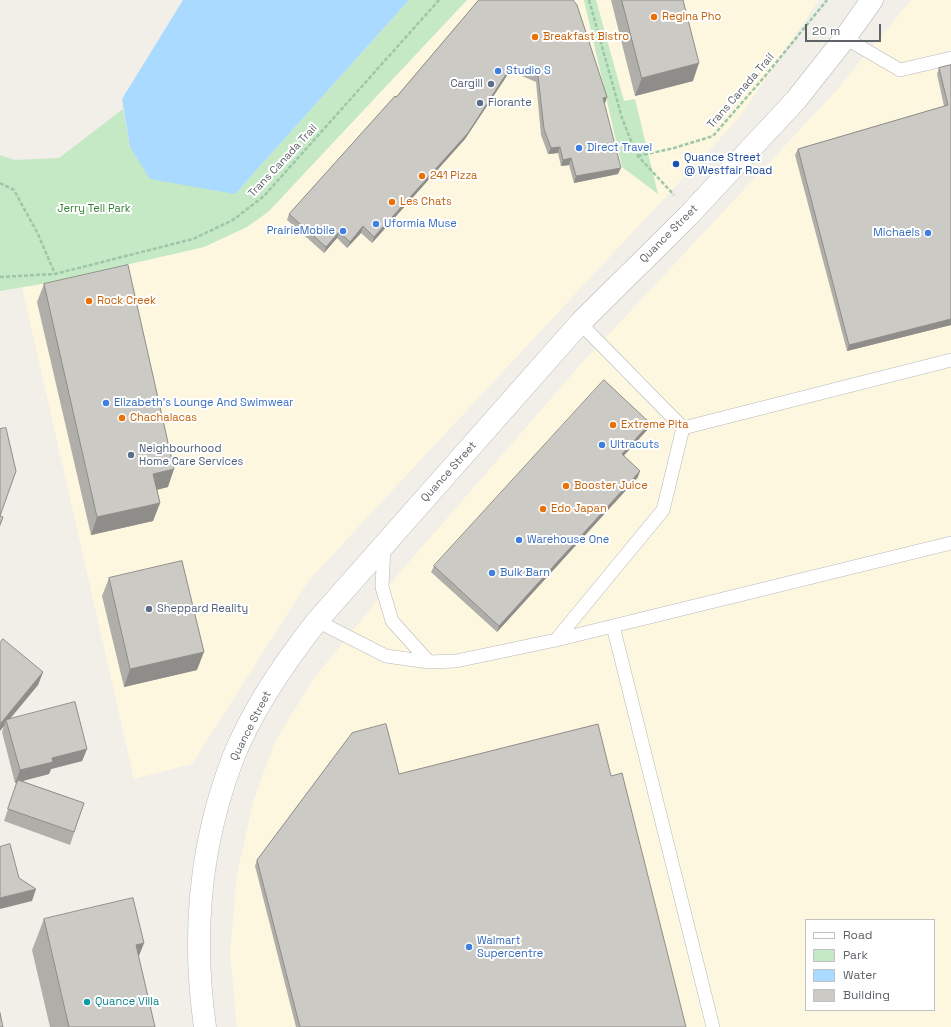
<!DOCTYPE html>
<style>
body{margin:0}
#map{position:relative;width:951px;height:1027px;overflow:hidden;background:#f1efe8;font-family:"Space Grotesk",sans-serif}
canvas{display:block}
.legend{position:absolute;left:805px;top:919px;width:130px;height:92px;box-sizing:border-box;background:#fff;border:1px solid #bfc1c3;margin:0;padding:5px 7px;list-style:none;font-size:12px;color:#5f6368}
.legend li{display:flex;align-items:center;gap:8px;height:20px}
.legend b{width:20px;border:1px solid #bfc1c3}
.scale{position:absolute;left:805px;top:24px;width:76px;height:18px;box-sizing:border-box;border:2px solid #5f6368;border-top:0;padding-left:5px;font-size:12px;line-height:14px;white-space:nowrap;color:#5f6368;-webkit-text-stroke:3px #fff;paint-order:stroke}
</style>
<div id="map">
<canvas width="951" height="1027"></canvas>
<ul class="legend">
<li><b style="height:5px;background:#fff"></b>Road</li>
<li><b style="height:11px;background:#c5e8c5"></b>Park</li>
<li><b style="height:11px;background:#aadaff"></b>Water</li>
<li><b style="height:11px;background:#cccac5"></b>Building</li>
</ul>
<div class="scale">20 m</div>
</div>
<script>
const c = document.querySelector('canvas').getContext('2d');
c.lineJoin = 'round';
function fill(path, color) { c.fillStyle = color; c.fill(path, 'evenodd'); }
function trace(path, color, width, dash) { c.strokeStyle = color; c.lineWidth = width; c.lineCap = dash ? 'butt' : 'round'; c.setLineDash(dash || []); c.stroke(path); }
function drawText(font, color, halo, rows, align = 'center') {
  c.font = font + ' "Space Grotesk",sans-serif'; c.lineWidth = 4; c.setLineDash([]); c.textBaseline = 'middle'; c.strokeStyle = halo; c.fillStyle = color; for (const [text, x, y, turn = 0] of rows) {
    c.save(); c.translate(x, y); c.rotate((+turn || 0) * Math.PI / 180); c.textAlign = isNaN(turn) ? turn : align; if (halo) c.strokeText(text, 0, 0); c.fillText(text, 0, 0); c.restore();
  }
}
const commercial = new Path2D(`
 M467,0H584L622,167L635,100L624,102L596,0H819L739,118L309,580L192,764L134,779L22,287L47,283L204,247L247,227L268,212Z
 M911,0H951V1027H237L230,953L237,875L253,802L275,741L315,677L402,570L581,364L835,92ZM806,920H934V1010H806Z`);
const green = new Path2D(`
 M409,0H467L268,212L247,227L204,247L47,283L0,291V155L15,160L59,158L123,109L130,147L235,194Z
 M584,0H596L624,101L635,99L658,194L622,167Z`);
const water = new Path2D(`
 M183,0H409L235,194L150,179L130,147L122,99Z`);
const path = new Path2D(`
 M589,0L622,118L631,141L638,156L674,195
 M638,156L674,148L713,136L766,75L827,0
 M0,183L14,190L38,234L55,274
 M0,277L55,274L193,239L233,220L264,196L439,0`);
const service = new Path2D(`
 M845,38L900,70L951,58
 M683,428L951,360
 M384,545L382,587L392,621L429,662
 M317,621L386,656L429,662L456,661L556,640L951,543
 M613,626L713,1027
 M556,640L663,510L683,428L580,323`);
const tertiary = new Path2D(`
 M205,1027C192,936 200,844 233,758C253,708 284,663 317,621L580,323L688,216L796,100L845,38L872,0`);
const wall = new Path2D(`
 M479,0L607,97L605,103L604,104L618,174L574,183L569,165L561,166L558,153L548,154L541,135L536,82L510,71L465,139L372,243L361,233L347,248L337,238L324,253L287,220L289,214L396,97Z
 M611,0H683L693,81L635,96Z
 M951,65V325L847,351L795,155L798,149L944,106L937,74L939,68Z
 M44,284L168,487L157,490L160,503L153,521L91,535L37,302Z
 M648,429L624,456L638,477L497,632L431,572L434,566Z
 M109,578L197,670L124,687L102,596Z
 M0,643L43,672L38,685L10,719L87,749L82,761L51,769L49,774L22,781L84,803L70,845L4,821L17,782L15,783L2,732L4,726L0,731Z
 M399,774L611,776L686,1027H296L255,866L257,860Z
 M44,919L144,943L138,957L155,1027H50L32,950Z`);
const shadedWall = new Path2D(`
 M699,63L693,81L635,96L642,78Z
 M512,65L510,71L465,139L372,243L374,237Z
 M607,97L605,103L601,104L603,98Z
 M560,147L558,153L548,154L551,148Z
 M571,158L569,165L561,166L563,160Z
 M621,168L618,174L574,183L576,176Z
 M363,226L361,233L347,248L350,242Z
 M339,232L337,238L324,253L326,247Z
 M951,319V325L847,351L849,345Z
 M650,423L648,429L619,460L622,454Z
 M174,469L168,487L147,492L153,474Z
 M640,471L638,477L497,632L499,626Z
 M160,503L153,521L91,535L97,517Z
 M204,652L197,670L124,687L130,669Z
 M43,672L38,685L7,722L6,720L4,726L0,731V725L1,723Z
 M87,749L82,761L51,769L49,774L15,783L20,770L52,758Z
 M36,889L32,901L0,909V898Z
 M144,943L132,974L136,945Z`);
const building = new Path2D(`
 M479,0H573L577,5L607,97L603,98L621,168L576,176L571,158L563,160L560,147L551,148L544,129L538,76L512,65L468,133L374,237L363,226L350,242L339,232L326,247L289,214L395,96L396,97Z
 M622,0H683L699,63L642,78Z
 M951,65V319L849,345L798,149L948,105L939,68Z
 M128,265L174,469L153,474L160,503L97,517L44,284Z
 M604,380L650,423L622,454L640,471L499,626L434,566Z
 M6,428L16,471L0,516V429Z
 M0,516L3,517L0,525Z
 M182,561L204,652L130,669L109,578Z
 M3,639L43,672L1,723L0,722V643Z
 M75,702L87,749L52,758L53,762L20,770L6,720Z
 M386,724L399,774L598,724L611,776L622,773L686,1027H300L257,860L352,733Z
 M18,780L84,803L74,832L8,809Z
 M10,844L19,878L36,889L0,898V847Z
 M133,898L144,943L136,945L155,1027H69L44,919Z
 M0,1013L3,1027H0Z`);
const markers = [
 [654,17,4,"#e8710a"],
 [535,37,4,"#e8710a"],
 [498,71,4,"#3f7fe0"],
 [491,84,4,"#5c6f8a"],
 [480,103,4,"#5c6f8a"],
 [579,148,4,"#3f7fe0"],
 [676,164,4,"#1a4fb4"],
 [422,176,4,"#e8710a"],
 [392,202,4,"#e8710a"],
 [376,224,4,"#3f7fe0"],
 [343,231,4,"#3f7fe0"],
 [928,233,4,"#3f7fe0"],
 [89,301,4,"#e8710a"],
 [106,403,4,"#3f7fe0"],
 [122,418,4,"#e8710a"],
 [613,425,4,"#e8710a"],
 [602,445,4,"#3f7fe0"],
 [131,455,4,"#5c6f8a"],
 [566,486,4,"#e8710a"],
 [543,509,4,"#e8710a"],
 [519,540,4,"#3f7fe0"],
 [492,573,4,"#3f7fe0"],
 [149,609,4,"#5c6f8a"],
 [469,947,4,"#3f7fe0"],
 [87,1002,4,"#0f9aa8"]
];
const foodNames = [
 ["Regina Pho",662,17],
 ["Breakfast Bistro",543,37],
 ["241 Pizza",430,176],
 ["Les Chats",400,202],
 ["Rock Creek",97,301],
 ["Chachalacas",130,418],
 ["Extreme Pita",621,425],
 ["Booster Juice",574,486],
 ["Edo Japan",551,509]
];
const shopNames = [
 ["Studio S",506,71],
 ["Direct Travel",587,148],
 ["Uformia Muse",384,224],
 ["PrairieMobile",335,231,"right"],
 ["Michaels",920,233,"right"],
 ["Elizabeth's Lounge And Swimwear",114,403],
 ["Ultracuts",610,445],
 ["Warehouse One",527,540],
 ["Bulk Barn",500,573],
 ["Walmart",477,941],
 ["Supercentre",477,954]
];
const serviceNames = [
 ["Cargill",483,84,"right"],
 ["Fiorante",488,103],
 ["Neighbourhood",139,449],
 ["Home Care Services",139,462],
 ["Sheppard Reality",157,609]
];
const streetNames = [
 ["Trans Canada Trail",741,91,-49],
 ["Trans Canada Trail",283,161,-47],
 ["Quance Street",669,234,-45],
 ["Quance Street",449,472,-48],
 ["Quance Street",251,726,-63]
];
const transitNames = [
 ["Quance Street",684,158],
 ["@ Westfair Road",684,171]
];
const parkNames = [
 ["Jerry Tell Park",94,209]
];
const cultureNames = [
 ["Quance Villa",95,1002]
];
fill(commercial, '#fef7e0');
fill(green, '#c5e8c5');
fill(water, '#aadaff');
trace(service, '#b5b8bc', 14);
trace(tertiary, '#b5b8bc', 23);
trace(path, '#9cc7a9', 2.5, [4, 2]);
trace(service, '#fff', 13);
trace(tertiary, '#fff', 22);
fill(wall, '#afaea9');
fill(shadedWall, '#8f8d8a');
fill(building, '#cccac5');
trace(building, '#8f8d8a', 1);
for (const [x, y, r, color] of markers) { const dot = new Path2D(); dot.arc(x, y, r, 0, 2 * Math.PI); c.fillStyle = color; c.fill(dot); trace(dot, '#fff', 1.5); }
drawText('11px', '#c56008', '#fff', foodNames, 'left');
drawText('11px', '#366cbe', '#fff', shopNames, 'left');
drawText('11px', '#4e5e75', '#fff', serviceNames, 'left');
drawText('11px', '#5f6368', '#fff', streetNames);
drawText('11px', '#164399', '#fff', transitNames, 'left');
drawText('11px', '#348238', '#fff', parkNames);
drawText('11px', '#0d838f', '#fff', cultureNames, 'left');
</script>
